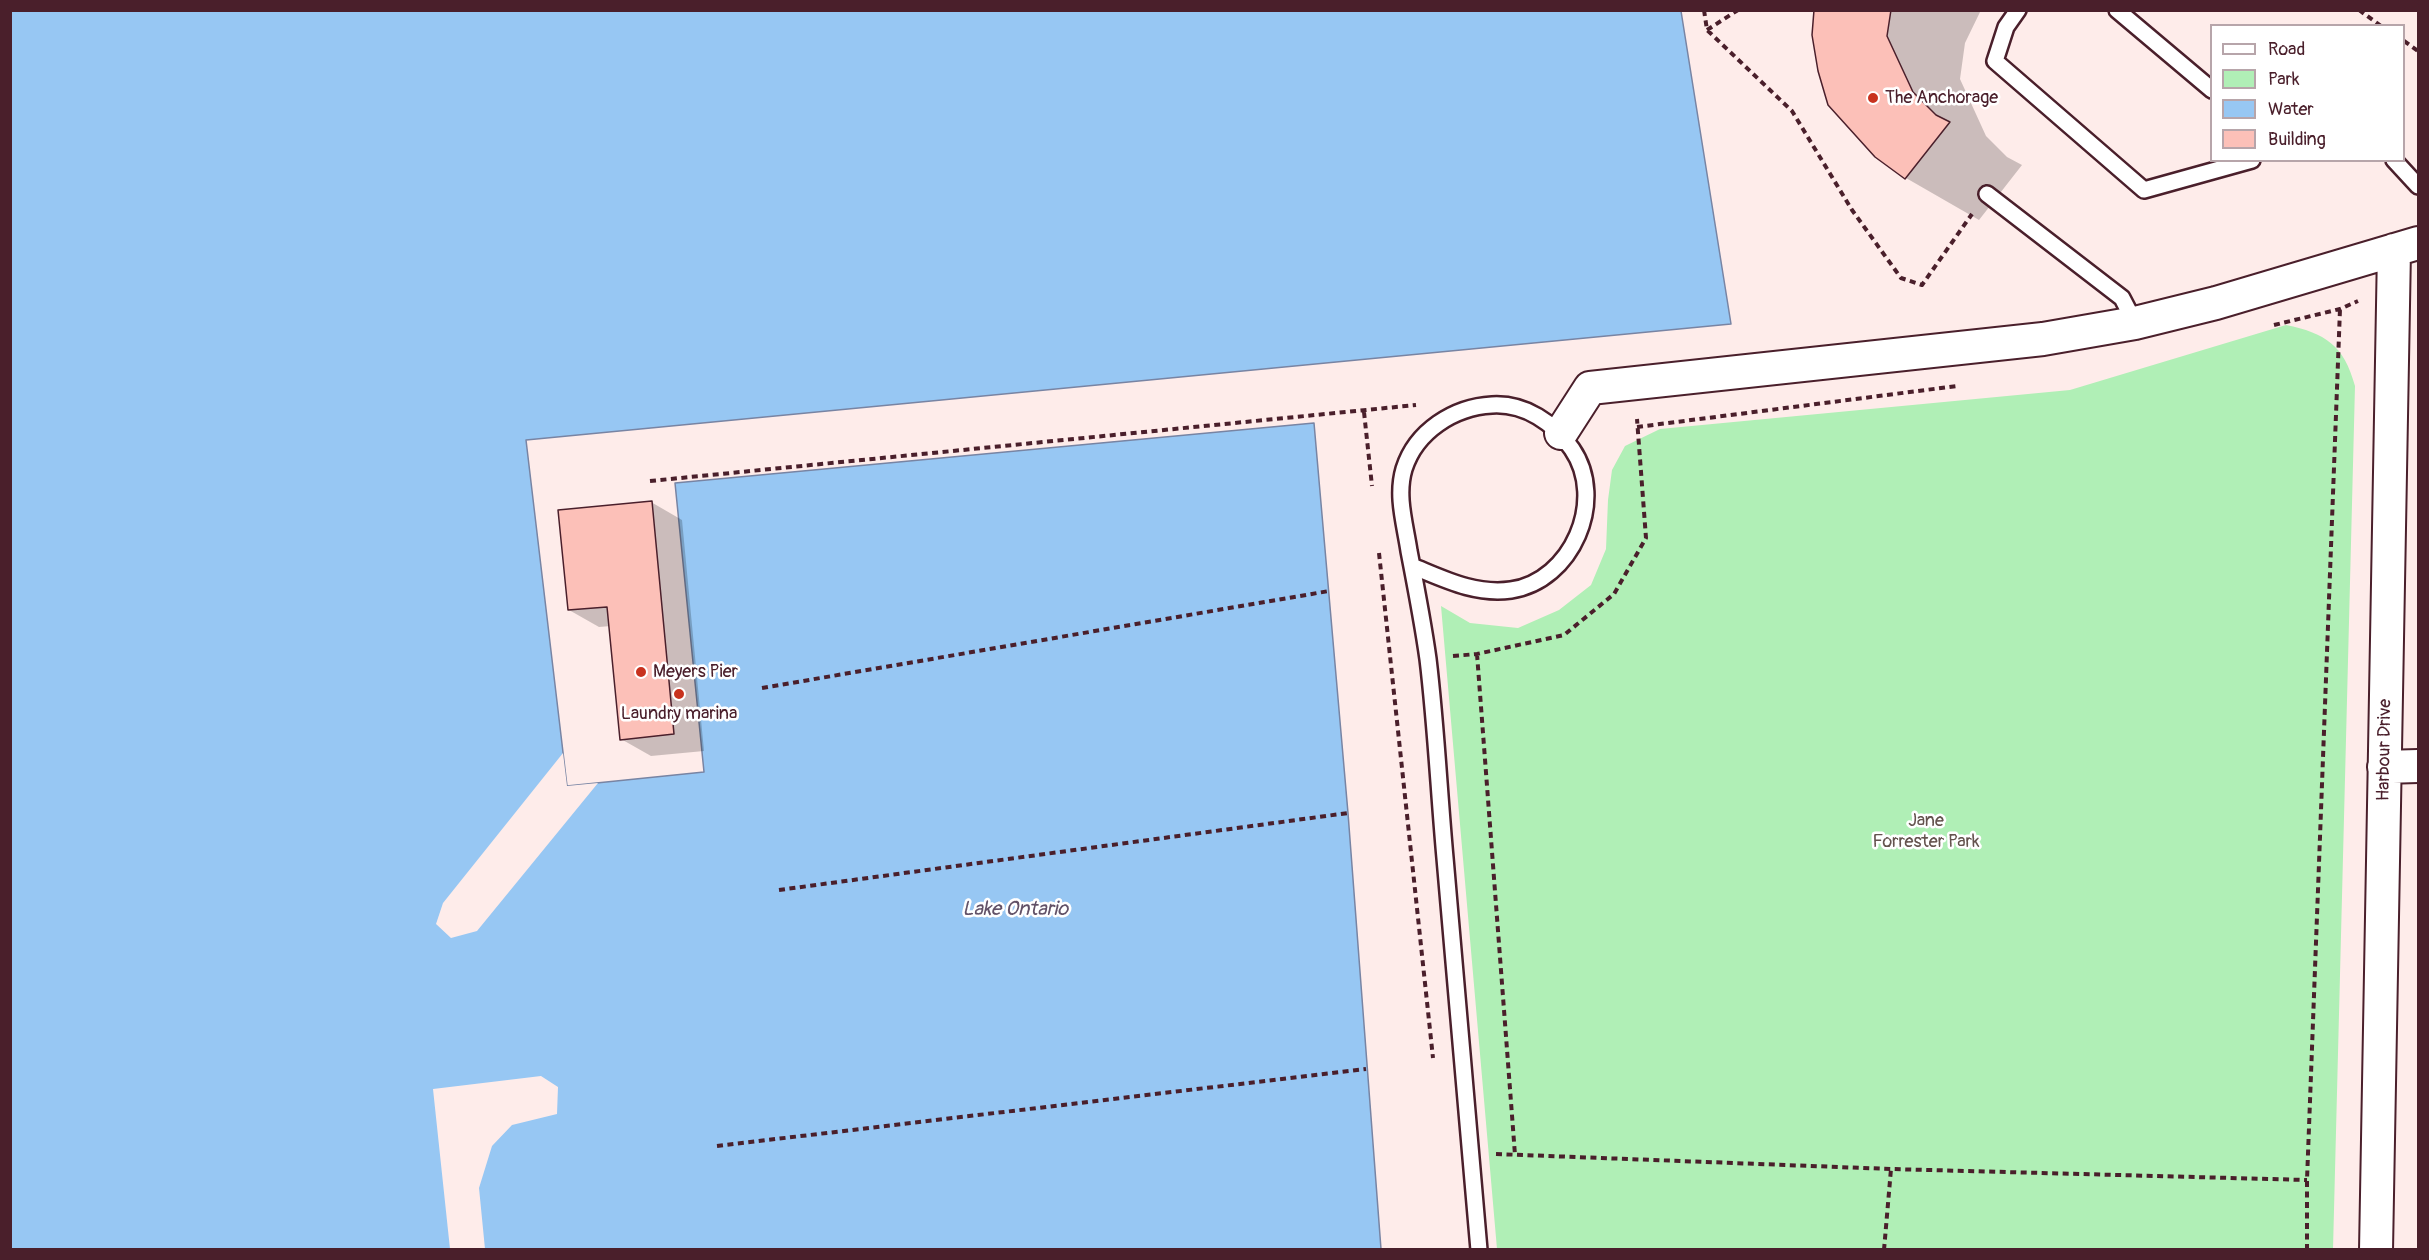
<!DOCTYPE html>
<style>
body{margin:0}
#map{position:relative;width:2429px;height:1260px;overflow:hidden;background:#feecea;font-family:Pangolin,sans-serif}
canvas{display:block}
.frame{position:absolute;inset:0;border:12px solid #4a1f2b;pointer-events:none}
.legend{position:absolute;left:2210px;top:24px;width:195px;height:138px;box-sizing:border-box;background:#fff;border:2px solid #b7a5aa;margin:0;padding:8px 10px;list-style:none;font-size:18px;color:#4a1f2b}
.legend li{display:flex;align-items:center;gap:12px;height:30px}
.legend b{width:30px;border:2px solid #b7a5aa}
</style>
<div id="map">
<canvas width="2429" height="1260"></canvas>
<div class="frame"></div>
<ul class="legend">
<li><b style="height:8px;background:#fff"></b>Road</li>
<li><b style="height:16px;background:#b0efb6"></b>Park</li>
<li><b style="height:16px;background:#97c7f3"></b>Water</li>
<li><b style="height:16px;background:#fcc0b8"></b>Building</li>
</ul>
</div>
<script>
const c = document.querySelector('canvas').getContext('2d');
c.lineJoin = 'round';
function fill(path, color) { c.fillStyle = color; c.fill(path, 'evenodd'); }
function trace(path, color, width, dash) { c.strokeStyle = color; c.lineWidth = width; c.lineCap = dash ? 'butt' : 'round'; c.setLineDash(dash || []); c.stroke(path); }
function drawText(font, color, halo, rows, align = 'center') {
  c.font = font + ' Pangolin,sans-serif'; c.lineWidth = 5; c.setLineDash([]); c.textBaseline = 'middle'; c.strokeStyle = halo; c.fillStyle = color; for (const [text, x, y, turn = 0] of rows) {
    c.save(); c.translate(x, y); c.rotate((+turn || 0) * Math.PI / 180); c.textAlign = isNaN(turn) ? turn : align; if (halo) c.strokeText(text, 0, 0); c.fillText(text, 0, 0); c.restore();
  }
}
const green = new Path2D(`
 M2286,325C2325,333 2344,345 2355,386L2333,1249H1497L1441,606L1470,623L1518,628L1559,610L1591,585L1606,549L1608,500L1612,470L1625,446L1660,429L2070,390Z`);
const water = new Path2D(`
 M10,11H1681L1731,324L526,440L567,786L704,772L675,483L1314,423L1348,813L1381,1249H11Z`);
const pier = new Path2D(`
 M563,753L567,786L598,783L477,931L451,938L436,924L443,903Z
 M541,1076L558,1087L557,1114L512,1125L492,1146L479,1188L485,1249H450L433,1089Z`);
const shadow = new Path2D(`
 M1816,10H1981L1965,43L1960,79L1986,136L2007,157L2022,165L1979,220L1906,178L1876,156Z
 M651,502L682,520L704,751L651,756L621,739L611,626L599,627L569,610Z`);
const building = new Path2D(`
 M1814,10H1891L1887,36L1913,92L1936,115L1950,122L1905,179L1875,157L1828,105L1818,71L1812,35Z
 M652,501L674,734L620,740L607,607L568,610L558,510Z`);
const path = new Path2D(`
 M1704,10L1707,30L1792,111L1852,210L1901,278L1922,285L1972,214
 M2359,10L2381,26
 M1707,30L1738,10
 M2404,41L2418,51
 M2274,325L2340,309L2358,301
 M1364,412L1372,486
 M1637,427L1957,386
 M650,481L1416,405
 M1379,553L1433,1058
 M1477,654L1515,1155
 M1453,656L1477,654L1564,635L1614,594L1646,538L1637,419
 M762,688L1329,591
 M779,890L1348,813
 M717,1146L1366,1069
 M1496,1154L1891,1169L2307,1180
 M1884,1250L1891,1169
 M2307,1250V1180L2340,309`);
const lane = new Path2D(`
 M2018,10L2006,27L1995,61L2144,190L2252,160
 M2117,10L2212,90
 M2394,160L2418,186
 M1987,194L2122,298L2135,323
 M1412,566C1444,579 1475,595 1511,590C1572,581 1607,500 1572,449C1554,423 1525,403 1492,405C1454,407 1416,431 1404,469C1396,496 1405,524 1409,551C1416,587 1423,623 1428,659C1436,725 1439,792 1445,858C1456,989 1468,1119 1479,1250`);
const street = new Path2D(`
 M1561,433L1590,388L2043,339L2135,323L2216,303L2418,243
 M2384,767L2418,766
 M2376,1250L2394,250`);
const markers = [
 [1873,98,6,"#c8321e"],
 [641,672,6,"#c8321e"],
 [679,694,6,"#c8321e"]
];
const poiNames = [
 ["The Anchorage",1885,98],
 ["Meyers Pier",653,672],
 ["Laundry marina",679,714,"center"]
];
const streetNames = [
 ["Harbour Drive",2385,750,-89]
];
const parkNames = [
 ["Jane",1926,821],
 ["Forrester Park",1926,842]
];
const waterNames = [
 ["Lake Ontario",1015,910]
];
fill(green, '#b0efb6');
fill(water, '#97c7f3');
trace(water, '#7884a3', 1.5);
fill(pier, '#feecea');
fill(shadow, '#0003');
fill(building, '#fcc0b8');
trace(building, '#4a1f2b', 1.5);
trace(lane, '#4a1f2b', 20);
trace(street, '#4a1f2b', 36);
trace(path, '#4a1f2b', 4, [6, 4.5]);
trace(lane, '#fff', 15);
trace(street, '#fff', 32);
for (const [x, y, r, color] of markers) { const dot = new Path2D(); dot.arc(x, y, r, 0, 2 * Math.PI); c.fillStyle = color; c.fill(dot); trace(dot, '#fff', 2); }
drawText('18px', '#4a1f2b', '#fff', poiNames, 'left');
drawText('18px', '#4a1f2b', '#fff', streetNames);
drawText('18px', '#64534e', '#fff', parkNames);
drawText('italic 20px', '#615167', '#fff', waterNames);
</script>
